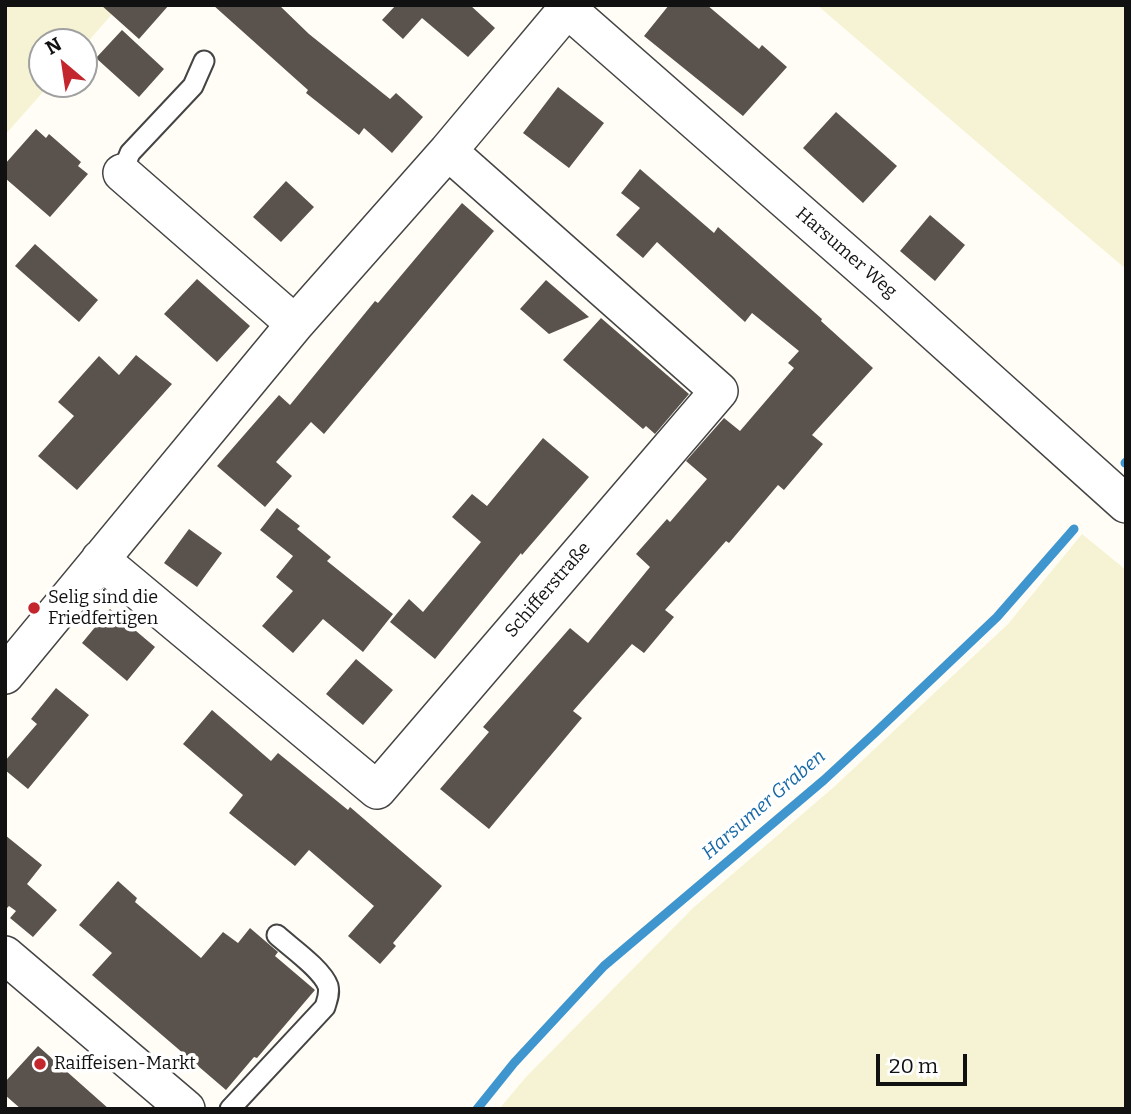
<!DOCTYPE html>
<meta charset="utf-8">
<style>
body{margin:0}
#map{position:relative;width:1131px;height:1114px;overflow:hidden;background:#fffdf5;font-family:Bitter,serif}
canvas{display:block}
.frame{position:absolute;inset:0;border:7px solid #111;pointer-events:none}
.north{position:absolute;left:28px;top:28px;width:70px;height:70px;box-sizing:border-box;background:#fff;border:2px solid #a0a0a0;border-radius:50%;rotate:331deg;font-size:19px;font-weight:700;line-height:28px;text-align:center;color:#111}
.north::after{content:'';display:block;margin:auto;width:24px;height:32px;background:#c4262e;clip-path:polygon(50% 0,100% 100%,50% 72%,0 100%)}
.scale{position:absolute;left:876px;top:1054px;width:91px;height:32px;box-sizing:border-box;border:4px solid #111;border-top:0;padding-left:9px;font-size:21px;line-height:24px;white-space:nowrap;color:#111;-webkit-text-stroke:5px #fff;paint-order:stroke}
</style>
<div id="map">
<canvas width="1131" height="1114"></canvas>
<div class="frame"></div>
<div class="north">N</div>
<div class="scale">20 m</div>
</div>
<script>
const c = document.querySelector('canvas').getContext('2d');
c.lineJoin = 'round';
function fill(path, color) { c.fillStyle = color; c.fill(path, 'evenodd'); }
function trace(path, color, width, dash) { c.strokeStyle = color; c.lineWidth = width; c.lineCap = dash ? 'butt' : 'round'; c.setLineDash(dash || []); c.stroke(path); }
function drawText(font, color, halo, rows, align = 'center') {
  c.font = font + ' Bitter,serif'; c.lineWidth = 7; c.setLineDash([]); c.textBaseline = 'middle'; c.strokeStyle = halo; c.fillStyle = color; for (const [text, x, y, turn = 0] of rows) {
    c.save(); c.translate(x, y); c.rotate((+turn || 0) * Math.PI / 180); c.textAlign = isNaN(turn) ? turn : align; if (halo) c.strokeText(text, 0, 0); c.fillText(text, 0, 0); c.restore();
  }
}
const farmland = new Path2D(`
 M5,5H120L84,46V42H42V84H50L5,135Z
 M817,5H1126V269L1048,203Z
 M1082,534L1126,570V1109H499L526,1077L693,908L835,786L1008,624Z`);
const stream = new Path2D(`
 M1125,463L1126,462
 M477,1109L514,1063L604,966L824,780L877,731L997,617L1074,529`);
const building = new Path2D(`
 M101,5H169L139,39Z
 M213,5H279L309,34L390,99L396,93L423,117L392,153L364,128L359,135L306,93L308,90Z
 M396,5H470L495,28L468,57L422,18L403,39L382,20Z
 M669,5H707L759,49L762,45L787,67L743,116L644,36Z
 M122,30L164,69L139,97L96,58Z
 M558,87L604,123L569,168L523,133Z
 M836,112L897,166L863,203L803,148Z
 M36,129L46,138L49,134L81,162L78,166L88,174L50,217L5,178V164Z
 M640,169L714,233L718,227L822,319L821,321L873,368L812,435L823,444L784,490L778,485L729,543L726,541L665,610L674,617L644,653L632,644L573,711L582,718L489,829L440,789L489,732L483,727L570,628L588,643L650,567L636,554L667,519L670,522L707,479L686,461L724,418L740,431L794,368L788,363L799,351L752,313L745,322L657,242L643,258L616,235L640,208L621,193Z
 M286,181L314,207L281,242L253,217Z
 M462,203L494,231L324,434L311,422L276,462L292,476L265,507L217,466L279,395L290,405L375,301L378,303Z
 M930,215L965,245L935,281L900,251Z
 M35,244L98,300L79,322L15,266Z
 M197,279L250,326L217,362L164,314Z
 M546,280L589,317L549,334L520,309Z
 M601,318L689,394L655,434L646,426L643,429L563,360Z
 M136,355L172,384L77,490L38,456L74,416L58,402L99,356L119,375Z
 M543,438L589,477L522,555L521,553L435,659L390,622L409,599L423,612L481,542L452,517L472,494L487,506Z
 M277,508L300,526L297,529L331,557L327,561L393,614L363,652L323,619L293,653L262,626L293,591L276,577L293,556L260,530Z
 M189,529L222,553L197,587L164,563Z
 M110,609L155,647L127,681L82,643Z
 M356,659L393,690L363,725L326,694Z
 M56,688L89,715L28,789L5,770V761L37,724L31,719Z
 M212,710L271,761L278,753L348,810L350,807L442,886L393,943L396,946L380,964L348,936L374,906L309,850L295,866L229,813L243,795L183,744Z
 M5,835L42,865L27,884L57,910L33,937L10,918L16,911L9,906L5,910Z
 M118,881L137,898L135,902L201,958L223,932L238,943L250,928L278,952L275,956L315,990L257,1058L254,1057L226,1090L92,975L112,953L79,925Z
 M38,1046L109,1109H21L5,1095V1082Z`);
const lane = new Path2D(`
 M122,173L130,153L193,86L204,61
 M230,1109L325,1007C327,1000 330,994 328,986C322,969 290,947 277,935`);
const street = new Path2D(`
 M563,5L889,291L1126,504
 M122,173L295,324
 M100,559L377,790L719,391L448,151
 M5,675L295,324L448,151L567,9
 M5,955L186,1109`);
const markers = [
 [34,608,7,"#c4262e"],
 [40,1064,7,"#c4262e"]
];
const streetNames = [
 ["Harsumer Weg",846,253,41],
 ["Schifferstraße",548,590,-49]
];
const poiNames = [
 ["Selig sind die",48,598],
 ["Friedfertigen",48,619],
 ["Raiffeisen-Markt",54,1064]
];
const waterNames = [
 ["Harsumer Graben",764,805,-41]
];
fill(farmland, '#f6f3d4');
trace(stream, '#3f96cf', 9);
fill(building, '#5a524d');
trace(lane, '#444', 23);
trace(street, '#444', 40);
trace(lane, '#fff', 19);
trace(street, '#fff', 37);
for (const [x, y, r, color] of markers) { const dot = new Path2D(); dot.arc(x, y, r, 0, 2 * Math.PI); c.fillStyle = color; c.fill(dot); trace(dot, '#fff', 2.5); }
drawText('18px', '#111', '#fff', streetNames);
drawText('18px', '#111', '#fff', poiNames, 'left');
drawText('italic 19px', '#1768a6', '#fff', waterNames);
</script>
